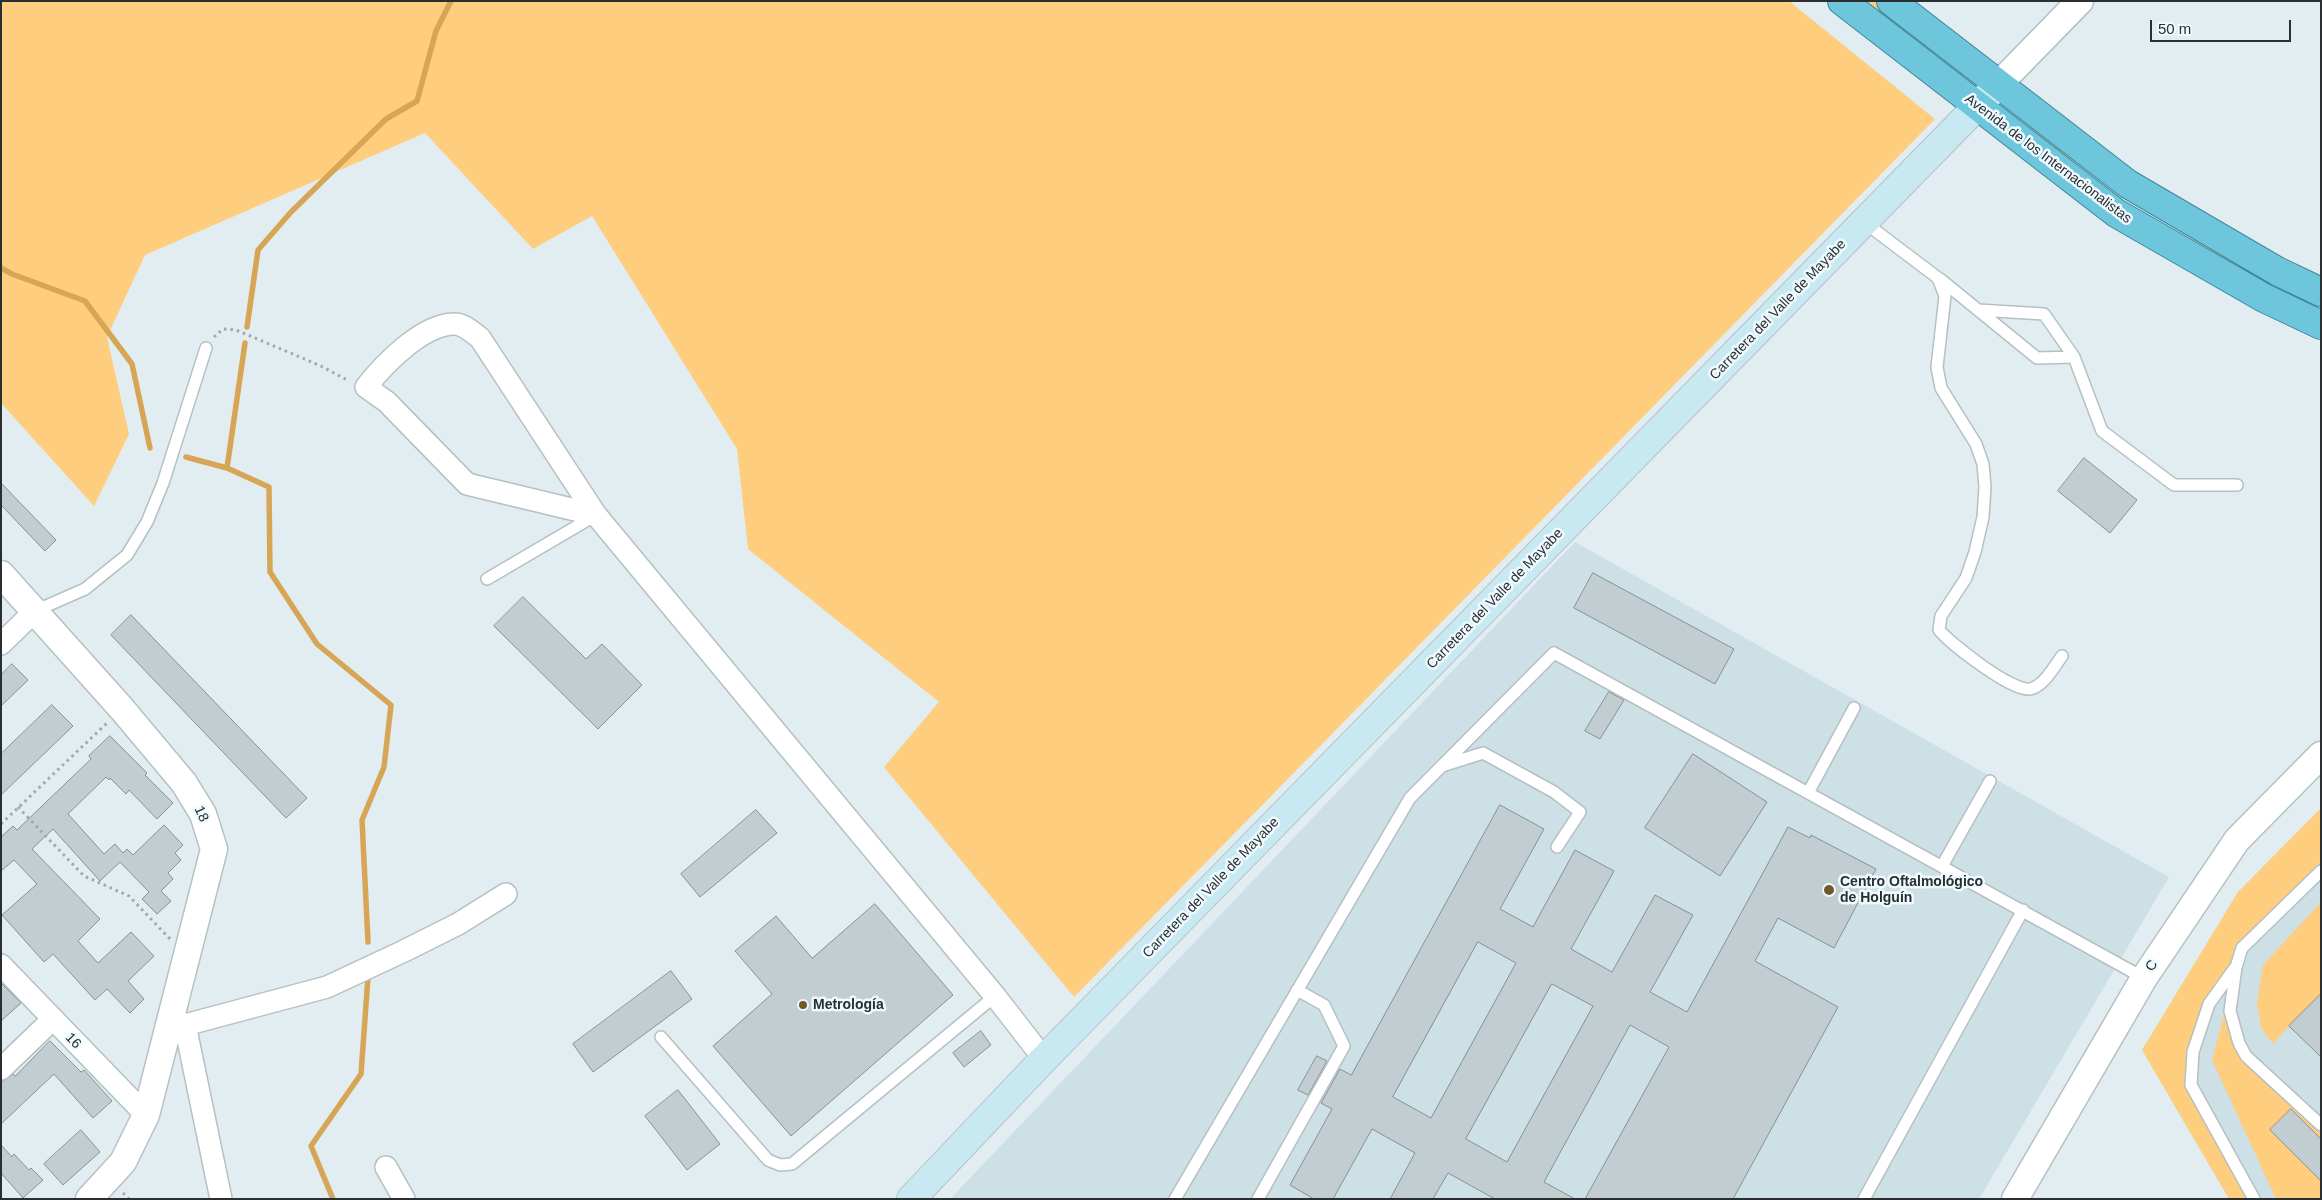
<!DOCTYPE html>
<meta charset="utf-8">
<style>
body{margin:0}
#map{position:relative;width:2322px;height:1200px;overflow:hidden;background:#e1edf0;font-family:Arial,sans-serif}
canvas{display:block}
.frame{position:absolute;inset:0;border:2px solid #2a2e30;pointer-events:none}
.scale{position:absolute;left:2150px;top:20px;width:141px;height:22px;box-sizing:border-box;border:2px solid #2a2e30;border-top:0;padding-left:6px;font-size:15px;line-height:18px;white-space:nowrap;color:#2a2e30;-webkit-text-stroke:4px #eefafe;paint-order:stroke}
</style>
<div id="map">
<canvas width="2322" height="1200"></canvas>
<div class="frame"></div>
<div class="scale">50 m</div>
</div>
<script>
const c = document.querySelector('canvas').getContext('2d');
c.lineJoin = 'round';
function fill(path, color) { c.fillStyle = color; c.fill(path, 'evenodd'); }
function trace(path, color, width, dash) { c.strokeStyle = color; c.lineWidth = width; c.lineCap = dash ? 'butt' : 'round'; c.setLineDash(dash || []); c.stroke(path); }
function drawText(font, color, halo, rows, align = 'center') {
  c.font = font + ' Arial,sans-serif'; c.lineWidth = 5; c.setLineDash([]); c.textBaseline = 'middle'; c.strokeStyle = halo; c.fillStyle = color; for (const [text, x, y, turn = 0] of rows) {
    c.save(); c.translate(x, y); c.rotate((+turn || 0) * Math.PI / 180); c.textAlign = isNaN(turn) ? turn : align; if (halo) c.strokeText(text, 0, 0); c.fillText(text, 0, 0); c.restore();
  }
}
const built = new Path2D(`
 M1575,542L2169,877L1979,1199H955L952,1197Z
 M2321,808V1199H2229L2142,1050L2238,892Z`);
const green = new Path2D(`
 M1,1H1789L1935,119L1074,997L884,767L939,702L748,549L737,449L592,216L533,249L425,133L145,255L107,337L129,434L94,506L1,403Z
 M1864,1H1879L1961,65L1955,72Z
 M2039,129L2321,303V308L2243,272L2033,134Z
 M2321,808V861L2241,941L2231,966L2205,1003L2188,1085L2249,1199H2229L2142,1050L2238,892Z
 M2321,902V1057L2289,1026L2273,1044L2261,1028L2257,1003L2263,965Z
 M2224,1015L2238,1055L2321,1131V1199H2276L2212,1060Z`);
const stream = new Path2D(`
 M1,268L12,274L85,301L132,364L150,448
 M247,327L258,250L291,212L386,119L417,101L436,31L451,1
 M186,457L227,468L269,487L270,572L317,644L391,705L384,767L362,820L368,942
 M227,468L245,343
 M333,1199L311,1146L361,1074L368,977`);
const building = new Path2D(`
 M2084,458L2137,500L2110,533L2058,491Z
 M1,483L56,540L45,551L1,505Z
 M1593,573L1734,649L1715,684L1574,608Z
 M523,597L586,659L602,644L642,685L598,729L494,626Z
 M131,615L307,798L286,818L111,635Z
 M12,664L28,680L1,706V675Z
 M1609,692L1624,700L1600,739L1585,731Z
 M52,705L73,726L1,795V754Z
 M110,736L147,773L145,775L173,803L157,819L129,790L126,794L110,778L109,780L106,777L68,814L104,854L115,844L123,853L127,849L133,855L164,825L183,845L175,853L181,860L168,873L173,879L161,891L171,901L157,914L142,899L149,892L120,862L100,881L53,829L32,849L100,919L78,941L98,963L131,932L154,956L128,981L144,999L130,1013L107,989L95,1000L53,954L44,962L2,915L37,884L14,860L1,871V837L13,826L17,830L91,759L89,756Z
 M1693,754L1767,802L1720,876L1645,828Z
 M1500,805L1544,829L1500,909L1533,927L1575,850L1614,871L1571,949L1612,972L1655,895L1693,915L1650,992L1687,1012L1788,827L1810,838L1811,835L1876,869L1834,948L1778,918L1755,961L1838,1007L1733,1199H1585L1669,1047L1630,1025L1544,1182L1575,1199H1495L1448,1173L1433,1199H1390L1415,1153L1372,1129L1333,1199H1314L1290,1185L1332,1109L1321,1103L1340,1069L1351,1075ZM1478,942L1516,963L1431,1118L1393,1097ZM1552,984L1593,1006L1507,1162L1466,1139Z
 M756,810L777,833L700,897L681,874Z
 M875,904L953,995L791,1136L713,1046L772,994L735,951L776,916L812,958Z
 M671,971L692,999L593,1072L573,1044Z
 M1,983L21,1003L1,1021Z
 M2321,994V1057L2289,1026Z
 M981,1031L991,1045L964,1067L953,1053Z
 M50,1041L81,1072L84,1070L112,1101L93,1118L54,1074L1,1124V1082L13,1074L15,1076Z
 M1317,1056L1327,1061L1308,1095L1298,1090Z
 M678,1090L720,1144L687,1170L645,1116Z
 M2291,1109L2321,1139V1181L2270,1130Z
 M81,1130L100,1152L63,1185L44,1164Z
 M1,1145L12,1157L14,1154L29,1170L31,1168L43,1180L23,1198L1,1173Z`);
const path = new Path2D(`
 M214,337L223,329L236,330L321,366L349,381
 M18,807L84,876L129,896L170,939
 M1,824L107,723
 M123,1193L129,1199`);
const service = new Path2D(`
 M1864,222L1938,278L1945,296L1937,367L1941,388L1976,444L1983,464L1985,487L1983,517L1975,552L1966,578L1941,616L1939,630C1951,644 2012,692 2030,689C2043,687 2054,667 2062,656
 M1940,279L2037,358L2074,357L2102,431L2174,485H2237
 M1978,310L2044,314L2074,357
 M487,579L596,515
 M35,611L85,589L127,555L147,522L163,483L206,348
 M1442,766L1483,753L1554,792L1580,812L1557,847
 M1808,793L1854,708
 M1942,866L1990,781
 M2321,871L2242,948L2236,967L2230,1011L2239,1043L2246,1056L2321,1125
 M2234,969L2209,1004L2193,1052L2191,1085L2254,1199
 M661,1037L768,1160L780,1165L792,1164L995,996
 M1175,1199L1410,798L1554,653L2144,978
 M1258,1199L1344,1046L1324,1005L1297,990
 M1864,1199L2023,910`);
const minor = new Path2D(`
 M596,515L467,484L387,402L366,387C384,364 422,325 453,324C463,323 472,332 480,338L596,515L995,996L1044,1059
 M1,644L35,611
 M1,965L146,1115
 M172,1017L185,1025L221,1199
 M185,1025L327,987L404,951L458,924L506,894
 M1,1069L52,1020
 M386,1167L404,1199`);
const tertiary = new Path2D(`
 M1998,85L2080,1
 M1,574L122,709L184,783L203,814L214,849L146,1115L123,1162L89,1199
 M2015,1199L2144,978L2237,840L2321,755`);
const secondary = new Path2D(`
 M911,1199L1044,1059L1998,85`);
const trunk = new Path2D(`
 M1842,1L2116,213L2264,298L2321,325
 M1891,1L2128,184L2277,271L2321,292`);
const markers = [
 [1829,890,6,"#73582a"],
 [803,1005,5,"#73582a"]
];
const streetNames = [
 ["Avenida de los Internacionalistas",2048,159,37],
 ["Carretera del Valle de Mayabe",1778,310,-46],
 ["Carretera del Valle de Mayabe",1495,599,-46],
 ["18",201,814,65],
 ["Carretera del Valle de Mayabe",1211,888,-46],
 ["C",2152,966,-56],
 ["16",73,1041,46]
];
const poiNames = [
 ["Centro Oftalmológico",1840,882],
 ["de Holguín",1840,898],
 ["Metrología",813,1005]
];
fill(built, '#cde0e6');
fill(green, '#fece7e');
trace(stream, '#d6a656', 5.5);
fill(building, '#c1cdd0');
trace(building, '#879195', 1);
trace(service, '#b5c0c3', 14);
trace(minor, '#b5c0c3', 24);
trace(tertiary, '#b5c0c3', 29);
trace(secondary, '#b5c0c3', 30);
trace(trunk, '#3e879b', 30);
trace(path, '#9fa9ab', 3, [2.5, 4]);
trace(service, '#fff', 11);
trace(minor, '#fff', 21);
trace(tertiary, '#fff', 26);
trace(secondary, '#c8e9f2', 28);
trace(trunk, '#6ec6dc', 28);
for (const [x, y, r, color] of markers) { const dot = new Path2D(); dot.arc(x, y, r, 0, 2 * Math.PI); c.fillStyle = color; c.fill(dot); trace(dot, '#eefafe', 2); }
drawText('14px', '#2a2e30', '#eefafe', streetNames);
drawText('bold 14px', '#2a2e30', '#eefafe', poiNames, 'left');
</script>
